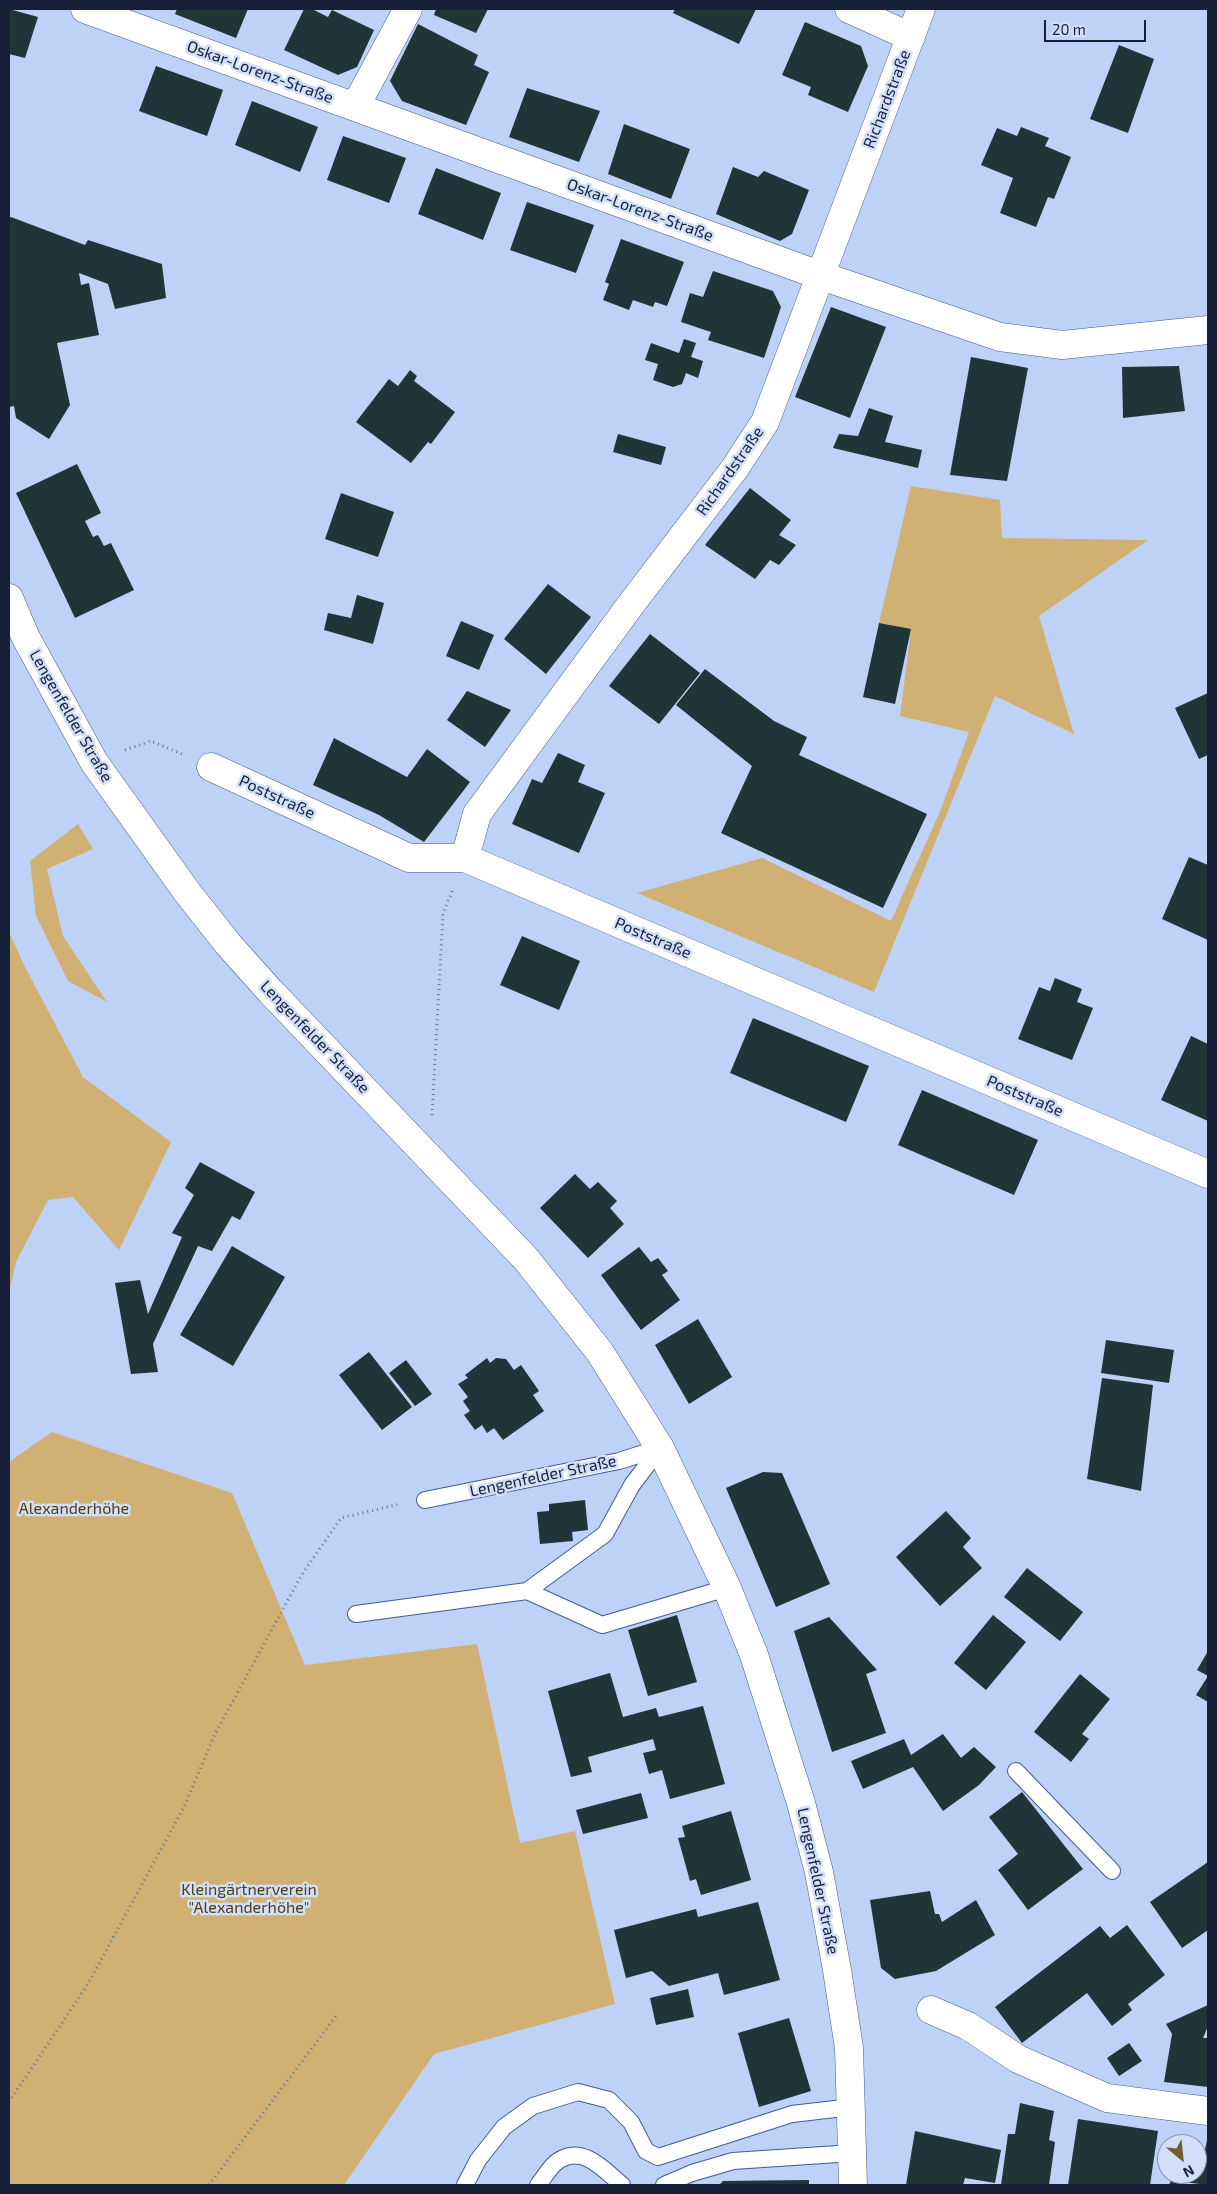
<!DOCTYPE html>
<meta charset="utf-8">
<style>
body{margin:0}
#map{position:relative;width:1217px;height:2194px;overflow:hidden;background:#bed2f8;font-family:"Exo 2",sans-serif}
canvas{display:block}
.frame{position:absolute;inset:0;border:10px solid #162139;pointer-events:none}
.north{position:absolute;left:1157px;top:2134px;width:50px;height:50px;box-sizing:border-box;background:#d1dff8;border:1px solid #8693ac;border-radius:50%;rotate:152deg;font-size:14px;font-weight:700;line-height:20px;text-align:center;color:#162139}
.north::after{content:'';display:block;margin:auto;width:18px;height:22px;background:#755e2e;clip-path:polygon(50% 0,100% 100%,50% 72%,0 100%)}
.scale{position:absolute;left:1044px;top:20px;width:102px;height:22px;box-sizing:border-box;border:2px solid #162139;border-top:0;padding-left:6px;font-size:15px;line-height:18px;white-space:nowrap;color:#162139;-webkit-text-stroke:4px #d1dff8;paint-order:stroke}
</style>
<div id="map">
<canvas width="1217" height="2194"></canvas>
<div class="frame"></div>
<div class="north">N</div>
<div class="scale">20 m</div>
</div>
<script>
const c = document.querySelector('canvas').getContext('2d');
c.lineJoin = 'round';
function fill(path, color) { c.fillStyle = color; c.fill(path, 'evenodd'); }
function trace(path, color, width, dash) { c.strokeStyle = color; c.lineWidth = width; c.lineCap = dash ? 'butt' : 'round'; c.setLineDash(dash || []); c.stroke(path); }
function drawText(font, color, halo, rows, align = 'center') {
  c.font = font + ' "Exo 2",sans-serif'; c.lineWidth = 5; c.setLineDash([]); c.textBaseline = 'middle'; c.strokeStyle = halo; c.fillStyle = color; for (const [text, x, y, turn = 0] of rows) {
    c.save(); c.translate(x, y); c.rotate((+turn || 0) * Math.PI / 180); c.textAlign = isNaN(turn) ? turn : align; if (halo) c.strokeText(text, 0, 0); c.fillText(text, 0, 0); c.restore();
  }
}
const green = new Path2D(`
 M911,486L1000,500L1002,538L1148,540L1039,616L1074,734L995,696L874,992L637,893L762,858L891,921L941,809L969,732L900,716L911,630L879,623Z
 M78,824L93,849L47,869L63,936L107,1002L68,981L36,916L30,861Z
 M9,932L25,967L83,1077L171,1142L119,1250L73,1197L48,1200L16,1262L9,1293Z
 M52,1432L232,1493L305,1665L477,1644L520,1843L575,1831L615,2004L434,2054L344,2185H9V1462Z`);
const building = new Path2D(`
 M9,9L38,17L25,58L9,54Z
 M177,9H248L236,38L175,14Z
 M304,9H312L328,17L332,10L374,30L357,67L338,75L284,50Z
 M436,9H488L476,33L434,15Z
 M675,9H756L739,44L673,13Z
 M805,22L861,46L868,66L848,112L808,95L811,87L782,75Z
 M418,24L478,55L474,65L489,72L466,125L402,101L390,81Z
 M1119,45L1154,59L1128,133L1090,119Z
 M156,66L223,90L207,136L139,111Z
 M527,88L600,111L579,162L509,137Z
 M252,101L318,127L300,172L235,145Z
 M624,124L690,149L671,199L608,174Z
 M1021,127L1049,138L1045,146L1071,157L1054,199L1048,197L1036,227L1000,213L1013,178L981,165L997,128L1017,136Z
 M343,136L406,158L389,203L327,180Z
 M733,167L758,177L764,171L809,190L792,234L780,241L716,214Z
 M436,168L501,193L483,240L418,214Z
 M527,202L594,225L576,273L510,250Z
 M11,217L85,245L88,240L162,264L166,298L115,309L108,284L79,273L81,285L89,283L99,335L57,343L70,405L49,439L16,418L14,406L9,407V218Z
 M621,239L684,262L667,306L655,302L653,307L633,300L629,310L603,300L609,284L605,282Z
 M713,271L773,291L781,307L764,358L708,340L711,332L681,322L690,293L703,297Z
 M831,307L886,327L850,418L795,397Z
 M684,339L696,343L691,357L703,361L698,378L686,373L682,384L673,387L653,380L658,364L645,360L651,343L679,353Z
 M971,357L1028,368L1007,481L950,475Z
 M1179,366L1185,411L1123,418L1122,367Z
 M410,370L417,376L414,381L455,412L431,444L428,442L411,463L356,422L389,379L398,386Z
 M869,408L893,416L885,442L922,450L918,468L833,448L839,434L858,436Z
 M618,434L666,447L661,465L613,452Z
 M77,464L101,513L85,521L93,537L98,535L104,546L111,543L134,590L75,618L16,493Z
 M750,488L791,520L779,535L796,545L779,565L770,560L755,579L705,545Z
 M341,493L394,512L378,557L325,539Z
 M548,584L591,617L546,674L504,639Z
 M357,595L384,603L373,644L324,630L328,613L351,618Z
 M461,621L494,635L479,670L446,656Z
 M879,623L911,629L895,704L863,697Z
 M650,634L700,673L659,724L609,686Z
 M705,669L774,721L807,737L799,755L927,814L883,908L721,833L752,766L676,705Z
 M467,691L511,710L485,747L447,720Z
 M1208,693V755L1199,759L1175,708Z
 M334,738L407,777L427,749L470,782L424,842L379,815L313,785Z
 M558,753L585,765L578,782L605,793L579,853L512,824L532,779L542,783Z
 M1189,857L1208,865V940L1162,919Z
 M522,936L580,961L559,1010L500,985Z
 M1055,978L1082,989L1077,1002L1093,1008L1072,1060L1018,1039L1039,987L1050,991Z
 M753,1018L869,1066L846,1122L730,1073Z
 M1191,1036L1208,1044V1121L1161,1100Z
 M922,1090L1038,1140L1014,1195L898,1145Z
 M200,1162L255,1192L240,1220L232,1216L212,1251L198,1246L153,1344L158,1372L131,1374L115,1283L140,1280L148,1314L182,1237L172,1233L194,1195L185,1188Z
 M575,1174L590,1189L598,1182L617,1201L610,1208L624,1224L588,1258L540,1208Z
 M232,1246L285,1277L233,1366L180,1335Z
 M639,1247L651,1262L658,1258L668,1271L662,1275L680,1300L641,1330L601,1275Z
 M698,1319L732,1377L689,1404L655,1345Z
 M1106,1340L1174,1350L1169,1383L1101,1373Z
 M369,1352L412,1407L382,1430L339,1375Z
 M487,1358L490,1363L496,1358L506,1359L514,1370L521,1365L539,1391L533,1395L544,1411L503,1440L494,1428L487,1433L482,1425L475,1430L464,1415L470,1411L463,1401L468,1397L458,1384L468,1378L465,1375Z
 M406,1360L432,1394L415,1406L389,1373Z
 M1102,1378L1153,1385L1141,1491L1087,1479Z
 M763,1472L782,1473L830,1584L776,1607L726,1488Z
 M585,1500L588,1530L572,1532L573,1541L540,1544L537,1512L549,1511V1504Z
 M946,1511L971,1538L963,1547L982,1568L940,1606L896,1557Z
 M1027,1568L1083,1612L1060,1641L1004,1597Z
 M677,1615L697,1682L648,1696L628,1630Z
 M993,1615L1026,1642L986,1690L954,1663Z
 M829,1617L877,1670L866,1674L886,1733L832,1752L794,1631Z
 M1208,1651V1702L1196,1695L1208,1676L1197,1670Z
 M610,1673L623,1717L656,1708L659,1717L703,1706L725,1784L670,1799L662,1770L649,1774L643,1753L656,1750L653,1739L588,1757L592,1772L571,1777L548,1691Z
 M1080,1674L1110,1699L1082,1734L1089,1739L1071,1762L1034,1732Z
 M943,1734L961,1758L974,1747L996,1767L979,1785L943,1811L913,1767L863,1789L851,1761L904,1739L911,1755Z
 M1022,1792L1083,1869L1028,1910L998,1870L1018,1854L989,1817Z
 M641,1793L648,1818L583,1834L576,1810Z
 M731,1811L751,1880L701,1895L696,1879L690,1881L678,1838L685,1837L682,1826Z
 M1208,1862V1930L1182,1948L1150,1902Z
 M930,1891L935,1914H939L942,1922L976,1900L995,1935L936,1971L895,1979L881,1968L870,1900Z
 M758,1902L780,1980L724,1995L718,1973L669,1986L652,1971L626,1978L614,1930L696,1909L698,1917Z
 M1127,1925L1165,1975L1128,2004L1132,2010L1112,2026L1087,1993L1022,2043L995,2007L1100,1926L1110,1938Z
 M688,1989L694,2017L656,2025L650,1998Z
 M1208,2005V2026L1203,2038H1208V2087L1164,2082L1172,2034L1166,2024Z
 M789,2018L811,2091L759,2107L738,2033Z
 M1129,2043L1142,2061L1119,2076L1107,2058Z
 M1020,2103L1054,2111L1049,2140L1055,2142L1049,2185H1001L1008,2134H1015Z
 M1078,2119L1158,2131L1150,2185H1068Z
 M915,2131L1001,2150L995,2183L965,2178L963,2185H906Z
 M1207,2140L1208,2185L1183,2182V2185H1169L1174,2174H1197V2149L1205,2150Z
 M809,2180V2185H719L723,2181Z`);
const path = new Path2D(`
 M125,750L151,741L184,755
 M432,1115L443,914L453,889
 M9,2102L88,1984L184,1807L215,1734L301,1576L341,1518L400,1504
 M209,2185L336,2016`);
const lane = new Path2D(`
 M527,1591L602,1625L727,1588
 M356,1614L527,1591L605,1534L632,1485L660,1448L619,1461L425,1500
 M1016,1771L1112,1871
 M465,2185L478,2160L504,2127L533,2106L578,2092L609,2100L631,2122L646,2151L658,2157L792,2114L852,2107
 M538,2185C544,2178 550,2166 558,2161C583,2144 604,2170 622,2185
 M664,2185L692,2173L733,2161L853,2153`);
const street = new Path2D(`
 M85,9L819,275L1000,337L1062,345L1208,330
 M849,9L911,37
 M355,107L408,9
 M211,767L409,858H465L1208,1174
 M465,858L477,814L632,603L735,468L765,422L921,9
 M931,2010L968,2026L1018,2059L1107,2098L1208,2111`);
const secondary = new Path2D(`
 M9,598L26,638L94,762L187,892L228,944L270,991L526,1259L599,1351L660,1448L727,1588L754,1655L801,1803L819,1872L837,1970L849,2048L853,2185`);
const streetNames = [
 ["Oskar-Lorenz-Straße",260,72,20],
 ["Richardstraße",887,99,-69],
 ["Oskar-Lorenz-Straße",640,210,20],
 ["Richardstraße",730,471,-55],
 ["Lengenfelder Straße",71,716,60],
 ["Poststraße",277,797,25],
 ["Poststraße",653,938,23],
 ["Lengenfelder Straße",315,1037,46],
 ["Poststraße",1025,1096,23],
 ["Lengenfelder Straße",543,1476,-12],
 ["Lengenfelder Straße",818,1881,78]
];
const parkNames = [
 ["Alexanderhöhe",74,1509],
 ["Kleingärtnerverein",249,1890],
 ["\"Alexanderhöhe\"",249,1908]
];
fill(green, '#d0b173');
fill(building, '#1f3537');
trace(lane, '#415c94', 18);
trace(street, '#415c94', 29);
trace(secondary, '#415c94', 29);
trace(path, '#6a7998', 3, [1, 4]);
trace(lane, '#fff', 16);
trace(street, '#fff', 28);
trace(secondary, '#fff', 28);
drawText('16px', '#162139', '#d1dff8', streetNames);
drawText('16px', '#513d0e', '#d1dff8', parkNames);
</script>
